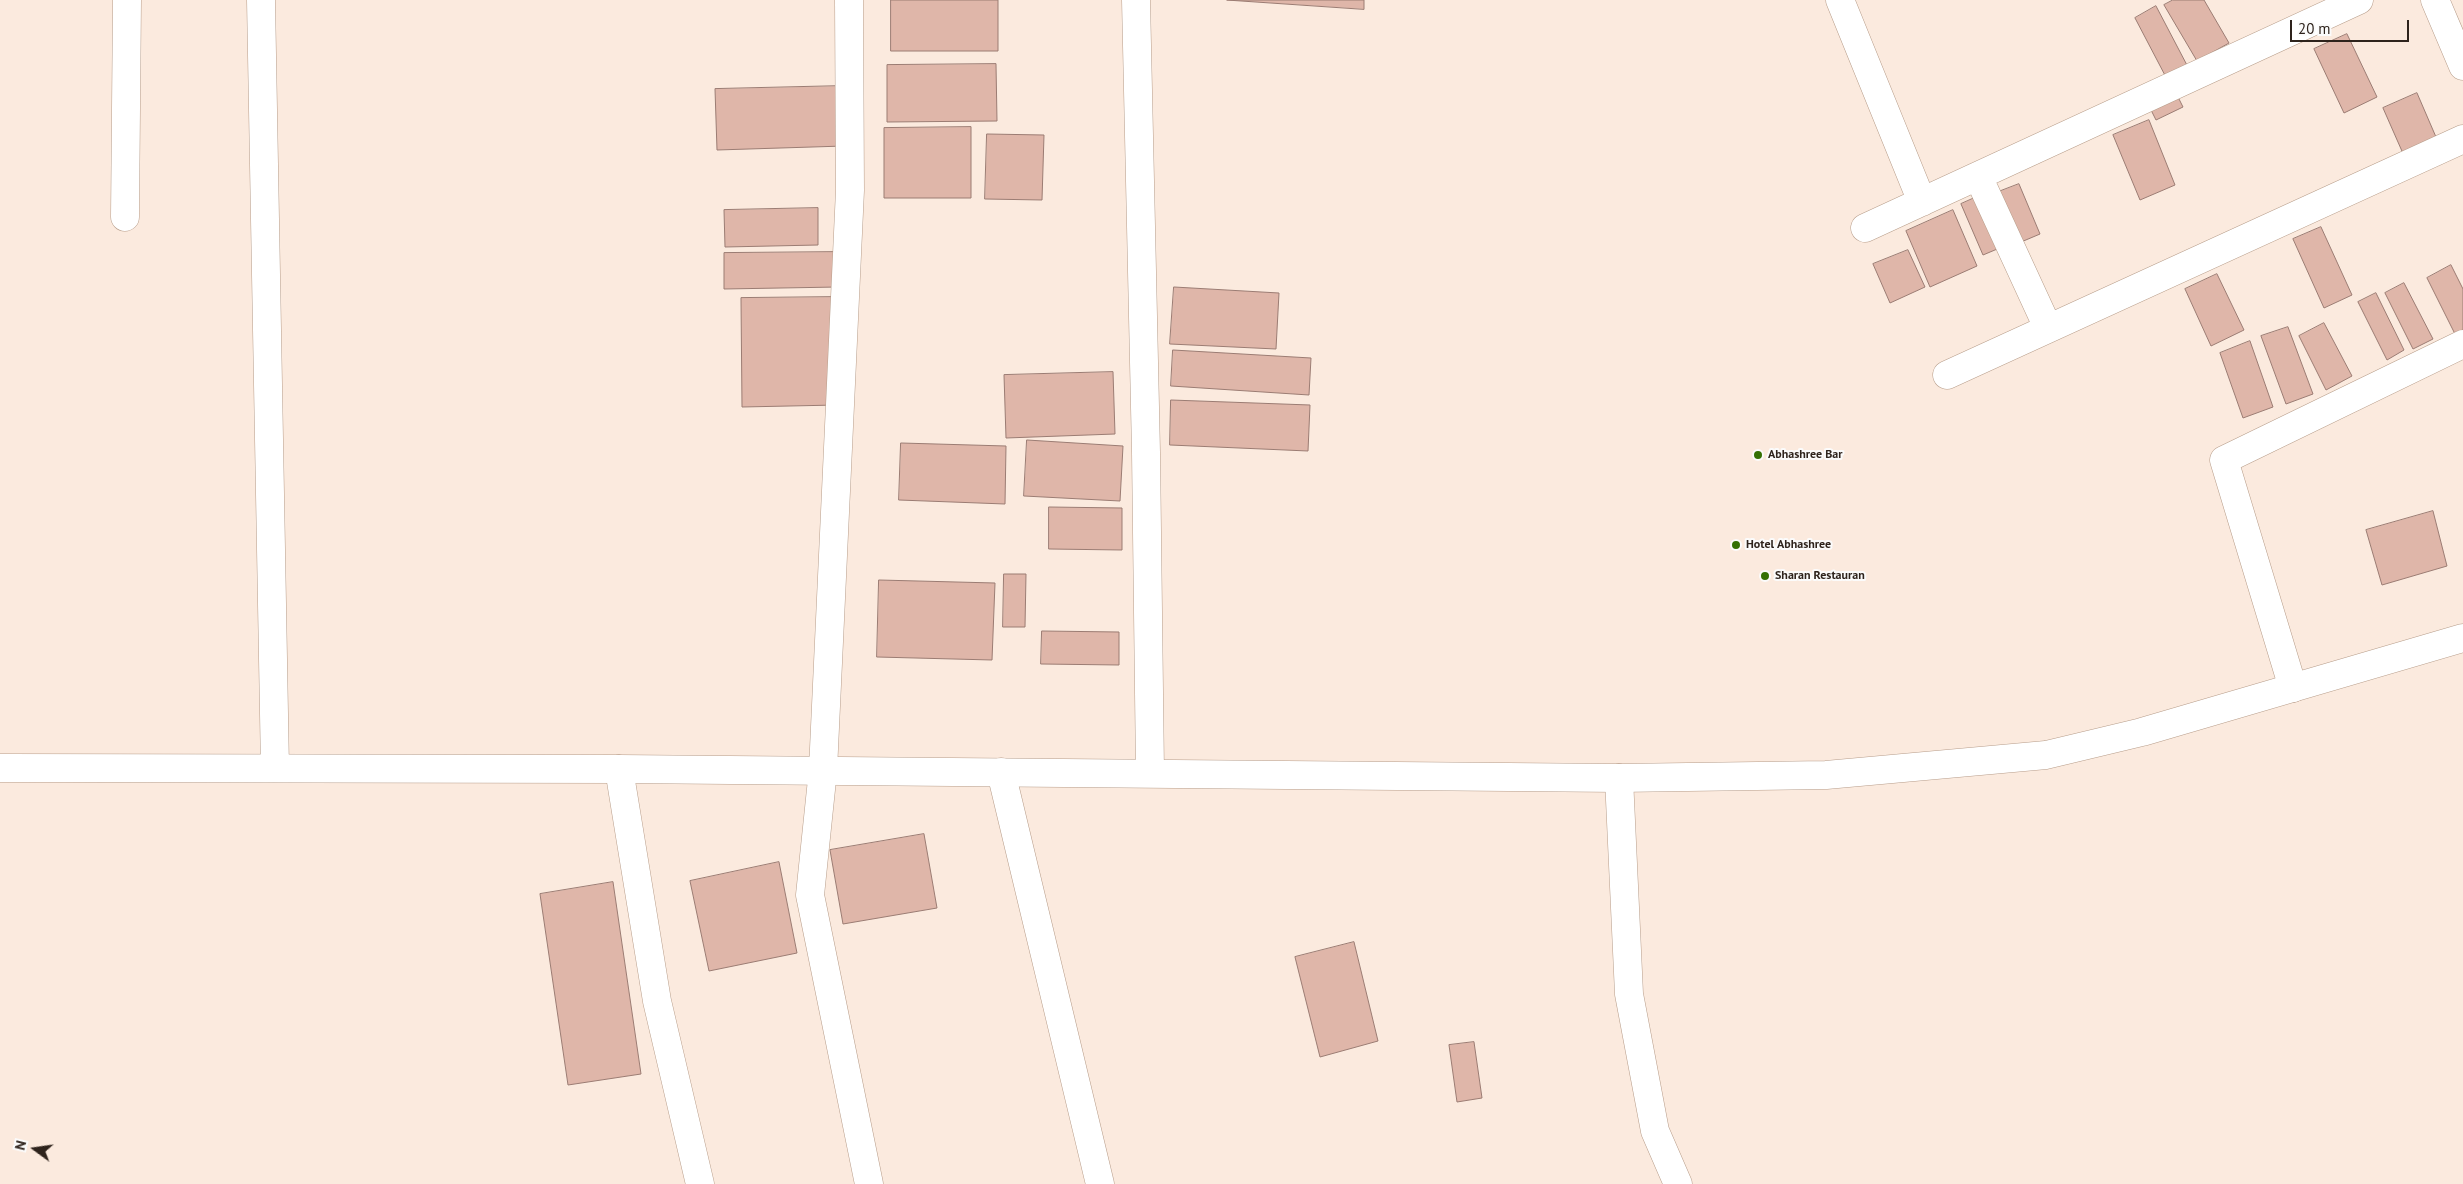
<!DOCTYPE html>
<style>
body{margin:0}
#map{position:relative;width:2463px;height:1184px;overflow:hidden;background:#fbeade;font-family:"PT Sans",sans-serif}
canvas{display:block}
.north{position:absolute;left:10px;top:1124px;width:50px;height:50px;-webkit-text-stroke:4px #fbfbfb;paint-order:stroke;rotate:284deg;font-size:14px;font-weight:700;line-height:20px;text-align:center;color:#2e231c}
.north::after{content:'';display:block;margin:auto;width:18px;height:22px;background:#2e231c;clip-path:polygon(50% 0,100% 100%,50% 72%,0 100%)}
.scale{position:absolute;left:2290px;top:20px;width:119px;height:22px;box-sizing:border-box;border:2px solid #2e231c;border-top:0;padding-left:6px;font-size:15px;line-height:18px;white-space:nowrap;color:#2e231c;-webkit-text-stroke:4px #fbfbfb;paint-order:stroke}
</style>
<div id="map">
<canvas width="2463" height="1184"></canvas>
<div class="north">N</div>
<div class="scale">20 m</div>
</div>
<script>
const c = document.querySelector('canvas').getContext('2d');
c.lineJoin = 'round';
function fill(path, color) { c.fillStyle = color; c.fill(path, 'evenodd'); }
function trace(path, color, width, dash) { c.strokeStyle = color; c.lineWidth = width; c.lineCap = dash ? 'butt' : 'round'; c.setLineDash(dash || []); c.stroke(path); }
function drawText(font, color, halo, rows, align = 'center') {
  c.font = font + ' "PT Sans",sans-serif'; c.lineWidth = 4; c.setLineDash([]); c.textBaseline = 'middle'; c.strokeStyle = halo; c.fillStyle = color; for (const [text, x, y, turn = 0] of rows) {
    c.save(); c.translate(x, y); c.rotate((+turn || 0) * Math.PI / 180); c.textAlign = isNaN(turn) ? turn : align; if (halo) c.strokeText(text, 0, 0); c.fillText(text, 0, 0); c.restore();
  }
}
const building = new Path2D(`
 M891,0H998V51H891Z
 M1227,0H1364V9Z
 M2173,0H2204L2229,43L2197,61L2164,5Z
 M2156,6L2189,69L2168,81L2135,18Z
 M2347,34L2377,97L2344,113L2314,49Z
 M996,64L997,121L887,122V65Z
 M842,86L844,146L717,150L715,89Z
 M2174,89L2183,107L2156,120L2147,102Z
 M2417,93L2439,144L2405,158L2383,108Z
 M2149,120L2175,185L2140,200L2113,135Z
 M971,127V198H884V128Z
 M987,134L1044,135L1042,200L985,199Z
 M2019,184L2040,234L2014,245L1993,194Z
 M1979,196L2002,247L1983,255L1961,204Z
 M818,208V245L725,247L724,210Z
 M1953,210L1977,266L1930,287L1906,231Z
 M2321,227L2352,295L2324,308L2293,239Z
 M1908,250L1925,287L1890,303L1873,264Z
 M838,252V287L724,289V253Z
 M2451,265L2463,289V330L2455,334L2427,278Z
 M2217,274L2244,330L2211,346L2185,289Z
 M2404,283L2433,339L2413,349L2385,293Z
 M1174,287L1279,293L1276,349L1170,344Z
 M2376,293L2404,350L2387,360L2358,302Z
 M835,297L837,405L742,407L741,298Z
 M2324,323L2352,376L2326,390L2299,336Z
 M2288,327L2313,394L2286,404L2261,336Z
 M2250,341L2273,407L2243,418L2220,353Z
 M1173,350L1311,358L1309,395L1171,386Z
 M1113,372L1115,434L1006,438L1004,375Z
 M1171,400L1310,405L1308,451L1170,445Z
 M1027,440L1123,446L1120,501L1024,496Z
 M901,443L1006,446L1005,504L899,500Z
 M1049,507L1122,508V550L1049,549Z
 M2433,511L2447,566L2382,585L2366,530Z
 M1004,574H1026L1025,627H1003Z
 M879,580L995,583L992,660L877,657Z
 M1042,631L1119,632V665L1041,664Z
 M924,834L937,908L843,924L830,850Z
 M779,862L797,953L709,971L690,881Z
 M613,882L641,1074L568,1085L540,894Z
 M1354,942L1378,1041L1320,1057L1295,957Z
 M1474,1042L1482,1098L1457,1102L1449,1045Z`);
const street = new Path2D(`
 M261,0L275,768
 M849,0L850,190L823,770L810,895L869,1184
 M1136,0L1146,452L1150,772
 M1840,0L1922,202
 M2435,0L2463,66
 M1978,176L2048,328
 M125,217L127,0
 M1865,228L2359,0
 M1947,375L2463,139
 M2293,688L2224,460L2463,344
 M619,769L657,1001L700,1184
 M1001,772L1100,1184
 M1619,778L1629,994L1655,1131L1678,1184`);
const secondary = new Path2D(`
 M0,768L619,769L1619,778L1826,775L2046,755L2142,732L2463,638`);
const markers = [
 [1758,455,5,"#347003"],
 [1736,545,5,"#347003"],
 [1765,576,5,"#347003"]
];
const poiNames = [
 ["Abhashree Bar",1768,455],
 ["Hotel Abhashree",1746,545],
 ["Sharan Restauran",1775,576]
];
fill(building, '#dfb6a9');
trace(building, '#9b7c73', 1);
trace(street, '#b79d8a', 29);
trace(secondary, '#b79d8a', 29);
trace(street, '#fff', 28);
trace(secondary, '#fff', 28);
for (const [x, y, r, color] of markers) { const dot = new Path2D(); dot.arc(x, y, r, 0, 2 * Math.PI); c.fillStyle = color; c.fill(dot); trace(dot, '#fbfbfb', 2); }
drawText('bold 12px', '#2e231c', '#fbfbfb', poiNames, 'left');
</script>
